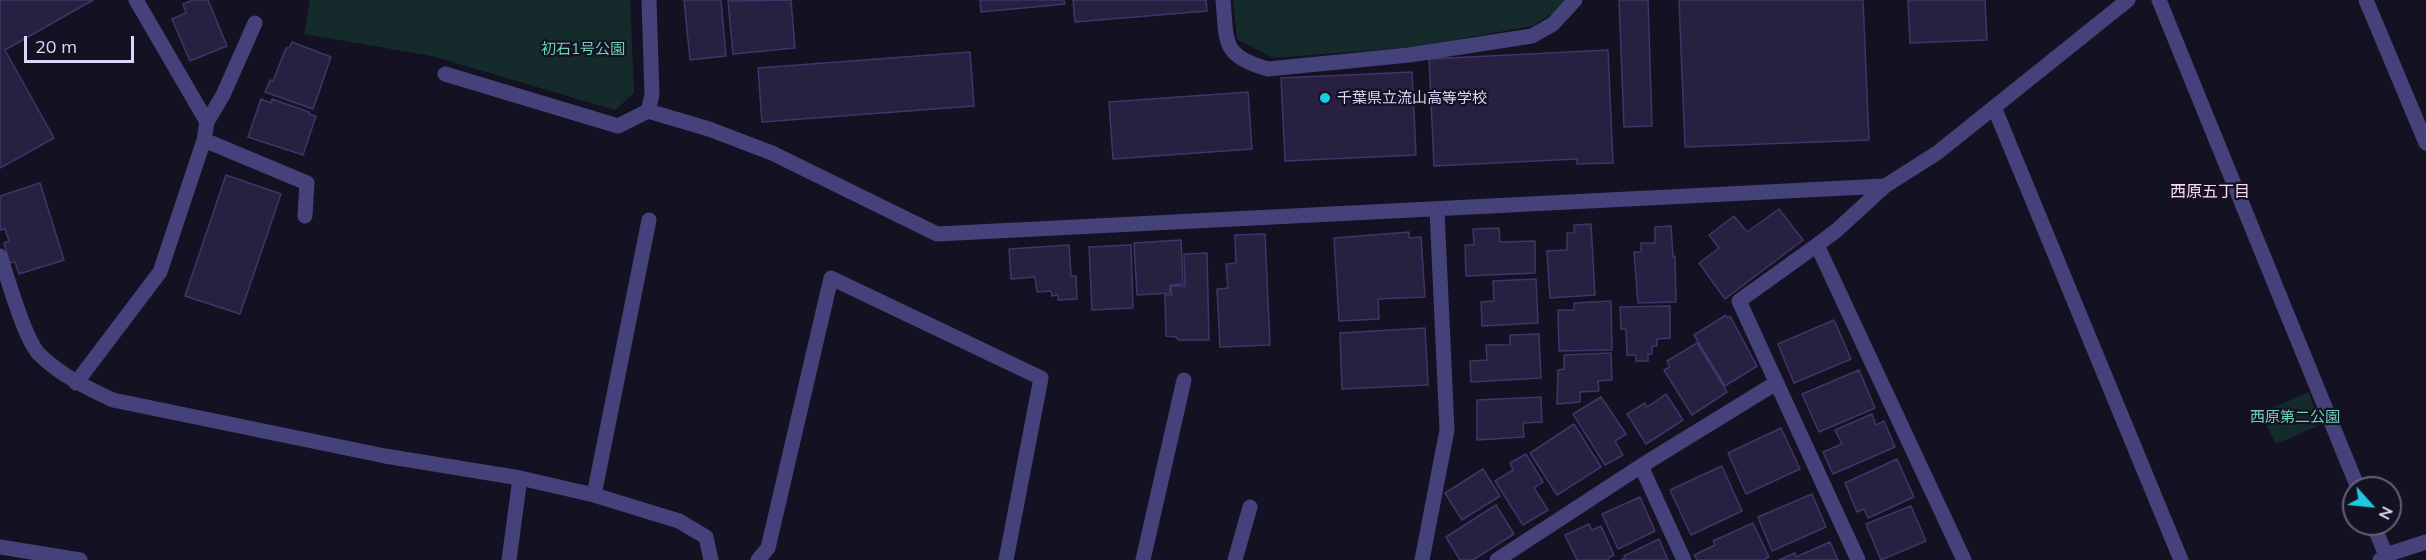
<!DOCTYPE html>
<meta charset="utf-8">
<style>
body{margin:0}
#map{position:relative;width:2426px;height:560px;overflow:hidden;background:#141122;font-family:Mulish,sans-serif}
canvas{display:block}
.north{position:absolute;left:2342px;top:476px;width:60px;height:60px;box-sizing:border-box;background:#141122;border:2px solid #646178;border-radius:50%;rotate:117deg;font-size:16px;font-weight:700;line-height:24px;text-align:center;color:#dcd8fa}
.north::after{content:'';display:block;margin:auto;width:21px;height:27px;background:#1dcae0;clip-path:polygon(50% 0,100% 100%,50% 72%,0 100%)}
.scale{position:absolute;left:24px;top:36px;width:110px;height:27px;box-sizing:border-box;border:3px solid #dcd8fa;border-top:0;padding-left:8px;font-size:18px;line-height:21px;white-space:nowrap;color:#dcd8fa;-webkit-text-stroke:4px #141122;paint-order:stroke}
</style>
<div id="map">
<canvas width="2426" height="560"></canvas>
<div class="north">N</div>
<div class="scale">20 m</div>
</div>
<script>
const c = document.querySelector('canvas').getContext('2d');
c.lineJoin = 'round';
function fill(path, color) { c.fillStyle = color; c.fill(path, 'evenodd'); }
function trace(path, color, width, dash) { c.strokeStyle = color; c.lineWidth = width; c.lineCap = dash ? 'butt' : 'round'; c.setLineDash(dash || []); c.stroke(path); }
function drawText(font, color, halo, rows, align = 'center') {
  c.font = font + ' Mulish,"Noto Sans JP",sans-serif'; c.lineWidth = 4.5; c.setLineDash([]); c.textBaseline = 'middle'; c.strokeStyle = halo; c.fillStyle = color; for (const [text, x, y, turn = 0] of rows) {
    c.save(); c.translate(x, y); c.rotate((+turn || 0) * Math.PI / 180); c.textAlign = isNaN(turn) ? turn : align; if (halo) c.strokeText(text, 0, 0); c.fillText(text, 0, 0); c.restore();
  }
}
const green = new Path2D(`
 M310,0H630L634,93L615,110L432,56L304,34Z
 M1233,0H1570L1568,4L1532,26L1414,47L1273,58L1237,39Z
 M2309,392L2320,425L2276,444L2261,413Z`);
const building = new Path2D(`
 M0,0H93L5,50L54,138L0,168Z
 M193,0H208L227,46L190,61L172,19L186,13L183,4Z
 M684,0H721L726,56L690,60Z
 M791,0L795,48L733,54L728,1Z
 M980,0H1064L1065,4L981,12Z
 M1073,0H1206L1207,11L1075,22Z
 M1619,0H1648L1652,126L1624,127Z
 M1679,0H1863L1869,140L1685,147Z
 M1908,0H1985L1987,40L1910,43Z
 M292,42L331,57L313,109L265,92L270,80L273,81L286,48H289Z
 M1608,50L1613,163L1577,164V159L1434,166L1429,59Z
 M970,52L974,106L762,122L758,68Z
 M1412,72L1416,155L1285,161L1281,78Z
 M1248,92L1252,149L1113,159L1109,102Z
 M261,99L271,103L272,99L309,112V114L316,116L303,155L248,137Z
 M226,175L281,194L240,314L185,296Z
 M40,183L64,260L19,274L15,262L10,263L4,243L9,241L5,229L0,230V196Z
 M1779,209L1803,240L1725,299L1699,263L1719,248L1709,235L1734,216L1747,232Z
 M1591,224L1595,295L1550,298L1547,251L1567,250V233H1574V225Z
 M1671,226L1673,257L1675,256L1676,302L1638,303L1634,252H1641V243H1655V227Z
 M1499,228L1500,242L1535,241V273L1466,276L1465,245H1474L1473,229Z
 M1409,232V238L1421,237L1425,297L1378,299L1379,319L1339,321L1334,238Z
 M1265,234L1270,345L1220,347L1217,289L1228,288L1226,264L1236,263L1235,235Z
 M1181,240L1183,284L1170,285V293L1137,295L1134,243Z
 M1069,245L1071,276H1076L1077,299L1058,300V295L1052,296L1051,291L1037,292L1035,277L1011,279L1009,249Z
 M1131,245L1133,308L1092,310L1089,247Z
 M1207,253L1209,340H1179L1176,337L1166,336L1165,295H1172L1171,286H1185L1184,254Z
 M1536,279L1538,323L1482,326L1481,302L1494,301L1493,281Z
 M1611,301L1612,350L1559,351L1558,310H1574V303Z
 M1670,306V338L1657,339V346H1652V354H1648V361H1636V355H1627L1626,329H1621L1620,307Z
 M1726,315L1727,318L1730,316L1757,366L1725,386L1694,335Z
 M1834,320L1851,359L1794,383L1778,344Z
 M1425,328L1428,385L1342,389L1340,333Z
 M1539,334L1541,378L1471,382L1470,361L1487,360L1486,345H1510V335Z
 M1697,343L1727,392L1692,415L1664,370L1670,367L1667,361Z
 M1611,353L1612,380L1598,381L1599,391L1580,392V402L1557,404L1558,370L1564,369V355Z
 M1859,370L1875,408L1819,432L1802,394Z
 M1666,394L1683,420L1646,444L1627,414L1645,403L1647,407Z
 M1541,397L1542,422L1523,423L1524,437L1477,440V400Z
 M1601,397L1626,434L1615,441L1623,455L1605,465L1573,414Z
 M1872,414L1876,425L1884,421L1895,447L1833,474L1823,452L1842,444L1835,430Z
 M1574,424L1601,467L1557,495L1530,453Z
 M1781,428L1800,469L1746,494L1728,453Z
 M1526,454L1543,482L1534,488L1548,510L1523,525L1495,481L1513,470L1510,463Z
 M1897,459L1914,497L1868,518L1864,509L1857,512L1845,483Z
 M1722,466L1742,511L1691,535L1670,490Z
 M1483,469L1500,496L1462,520L1445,493Z
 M1812,494L1826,527L1772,551L1758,517Z
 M1640,497L1655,531L1618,549L1602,514Z
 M1496,505L1514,534L1473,560H1460L1446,537Z
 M1911,506L1926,541L1881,560L1866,524Z
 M1753,523L1769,557L1763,560H1697L1694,555L1715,545L1713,541Z
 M1589,524L1592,530L1601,526L1614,555L1608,558L1609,560H1577L1565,535Z
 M1659,539L1668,560H1621L1625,558L1624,556Z
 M1830,542L1838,560H1779L1795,553L1796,557Z`);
const minor = new Path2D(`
 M649,0L652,95L648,111L709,129L772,153L937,234L1885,186L1937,153L2128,0
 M1223,0C1227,42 1221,56 1268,69L1409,55L1532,36L1553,24L1575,0
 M2159,0L2358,488
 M2366,0L2426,143
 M445,74L618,126L648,111
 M1994,107L2181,560
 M207,122L223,95L255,23
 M204,140L307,183L305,216
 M1885,186L1837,230L1817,245L1964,560
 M1817,245L1739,301L1858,560
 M0,256C8,278 24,338 39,354C60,375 87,388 113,400L385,456L520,478L594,495L679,521L706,537L711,560
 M76,383L160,272L204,140L207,122L136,0
 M1641,466L1684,560
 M594,495L649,220
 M2373,524L2386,555
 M0,547L80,560
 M509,560L520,478
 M758,560L768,548L831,278L1041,378L1006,560
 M1143,560L1184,380
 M1235,560L1250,507
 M1422,560L1447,430L1437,210
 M1497,560L1641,466L1776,383
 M2380,560L2386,555L2426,542`);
const markers = [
 [1325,98,6,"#1dcae0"]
];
const parkNames = [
 ["初石1号公園",583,49],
 ["西原第二公園",2295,417]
];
const poiNames = [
 ["千葉県立流山高等学校",1337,98]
];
const neighbourhoodNames = [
 ["西原五丁目",2210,192]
];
fill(green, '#152b2b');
fill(building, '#272041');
trace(building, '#40356a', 1.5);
trace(minor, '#45427b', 15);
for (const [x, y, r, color] of markers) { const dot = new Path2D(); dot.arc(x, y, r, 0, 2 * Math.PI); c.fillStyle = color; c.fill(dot); trace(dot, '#141122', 2); }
drawText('15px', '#6dd1b9', '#141122', parkNames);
drawText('15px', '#dcd8fa', '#141122', poiNames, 'left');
drawText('16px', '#fad9ee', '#141122', neighbourhoodNames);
</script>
